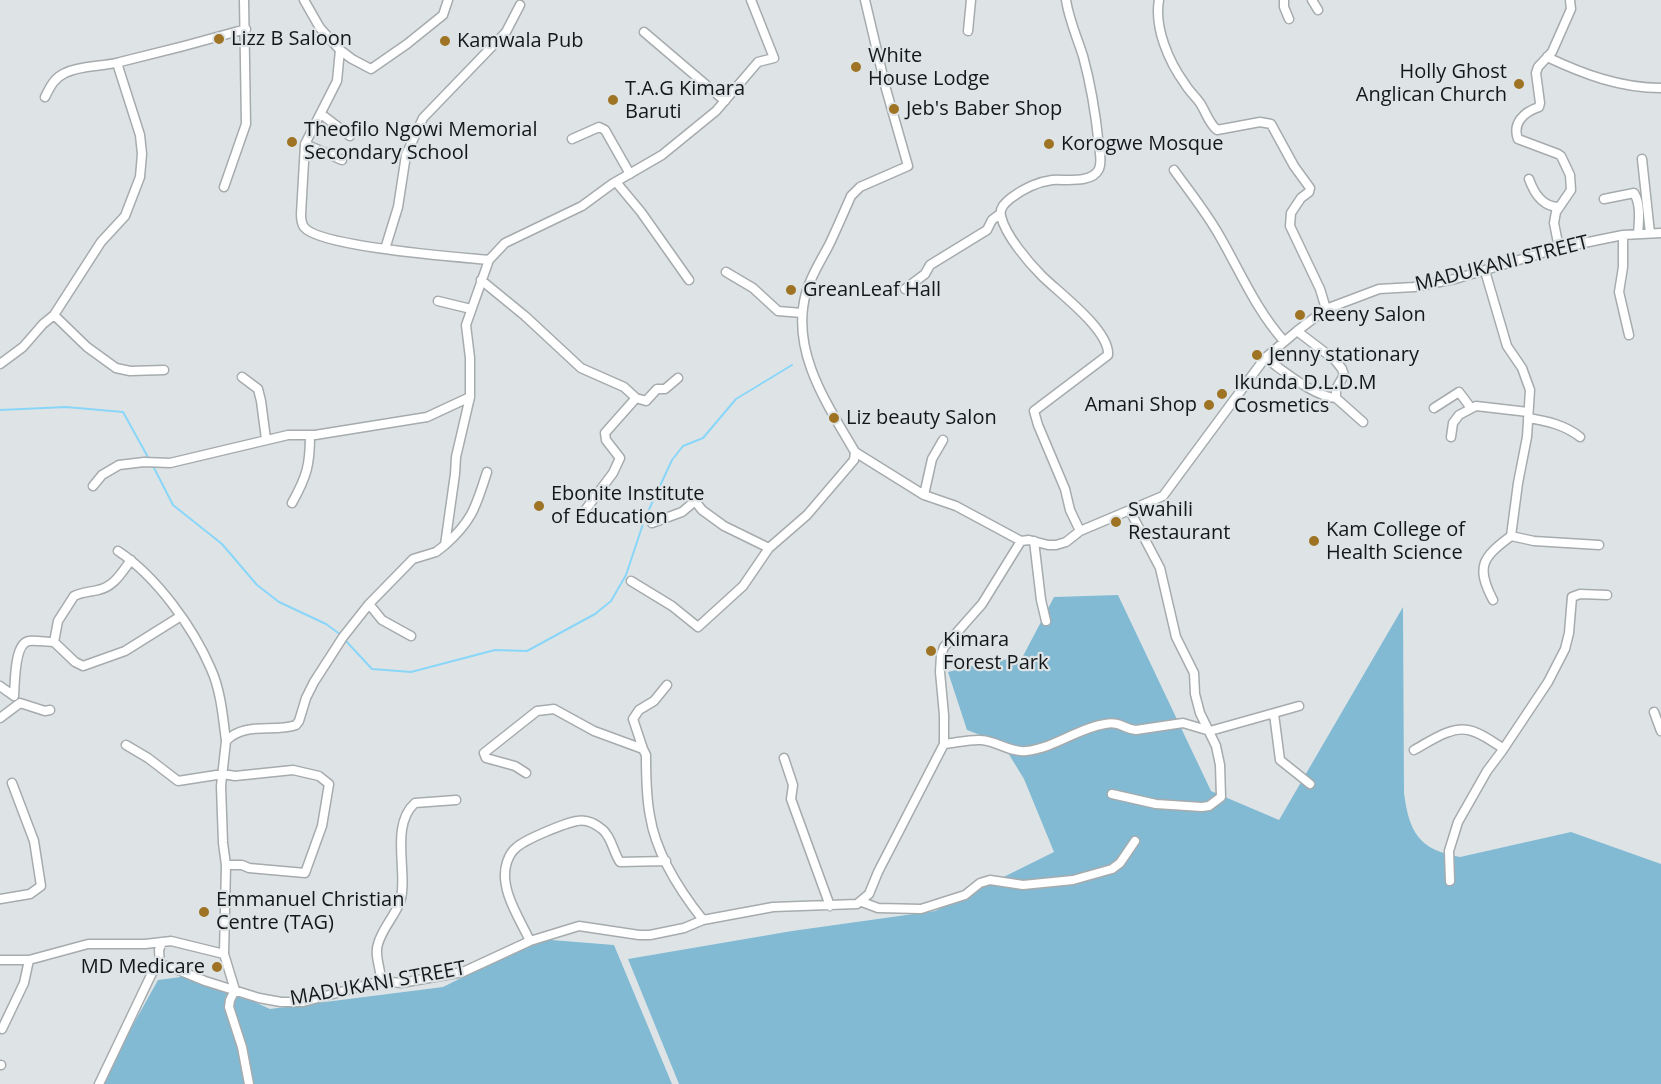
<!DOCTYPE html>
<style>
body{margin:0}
canvas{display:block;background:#dee4e6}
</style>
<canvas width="1661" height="1084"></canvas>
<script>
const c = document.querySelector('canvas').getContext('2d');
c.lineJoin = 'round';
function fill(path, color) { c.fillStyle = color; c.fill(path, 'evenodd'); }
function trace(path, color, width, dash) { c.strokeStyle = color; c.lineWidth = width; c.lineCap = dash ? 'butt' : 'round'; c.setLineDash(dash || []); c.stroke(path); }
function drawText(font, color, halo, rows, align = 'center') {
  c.font = font + ' "Open Sans",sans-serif'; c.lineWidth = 4.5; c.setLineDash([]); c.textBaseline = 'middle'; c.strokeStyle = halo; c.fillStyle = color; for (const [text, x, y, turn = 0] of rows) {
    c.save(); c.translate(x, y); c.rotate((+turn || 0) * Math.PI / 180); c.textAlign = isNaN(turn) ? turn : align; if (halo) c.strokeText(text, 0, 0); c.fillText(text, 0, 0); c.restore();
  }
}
const green = new Path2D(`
 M1118,595L1211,791L1279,820L1403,607L1404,793C1409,832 1419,850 1460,857L1571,832L1661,864V1084H679L628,959L792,931L935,911L1054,852L1024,779L1002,743L967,730L948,672L992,661L1022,658L1054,597Z
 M539,939L614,945L672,1084H100L158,980L196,975L270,1009L443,987Z`);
const stream = new Path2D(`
 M0,410L66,407L123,412L149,459
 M153,466L173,505L222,544L257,585L279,602L326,624L341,635
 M345,640L372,669L411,672L495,650L527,651L595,614L611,601L626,575L645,518L672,460L683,446L703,438L736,399L792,365`);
const minor = new Path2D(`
 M304,0L320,28L340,50L337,81L305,144L342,160
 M1066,0C1069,20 1077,37 1083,56C1091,85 1096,117 1099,146C1100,153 1102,162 1099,169C1092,184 1065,179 1052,180C1037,182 1023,189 1011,198C1005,203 999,208 1001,216C1005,235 1029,263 1042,276C1058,292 1110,330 1108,355L1034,411L1038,425L1065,489L1070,510L1080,531
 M1159,0C1154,28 1169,62 1185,84C1189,91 1195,96 1200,103C1206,112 1208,122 1217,130L1260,122L1271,124L1294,166L1310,188L1309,192L1301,198L1291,213L1290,226L1320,289L1326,309
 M1284,0V7L1289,19
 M1312,0L1318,10
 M968,31L971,0
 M644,32L725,101
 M340,50L352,59L371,69L407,44L443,15L448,0
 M1547,57C1583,74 1620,88 1661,88
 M45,97C50,87 54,78 65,73C81,65 102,67 120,62C162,52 204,41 246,29
 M321,114L350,136
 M572,139L599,127L605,130L630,174
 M305,144L301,214C301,218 301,223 304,227C319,247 458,257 489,260
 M1642,159L1650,233
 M1174,170C1189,191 1206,212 1219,235C1240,271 1256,310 1284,341
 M1529,179C1534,193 1542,207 1559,207
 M616,182L641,212L689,280
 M224,187L246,124L244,0
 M1604,199L1634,193C1641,204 1639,221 1638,234
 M1623,235V267L1619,292L1629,335
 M1559,248L1554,223L1556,212L1571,190L1570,175L1561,156L1558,154L1518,139C1512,123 1524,112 1539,107L1540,103L1536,73L1538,67L1552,52L1571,9L1570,0
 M385,249L398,207L406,155L423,118L506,32L520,5
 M1485,271L1507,346L1522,368L1530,390L1527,437L1518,483L1511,536C1483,557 1475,566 1493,600
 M726,272L753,288L778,311L802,313
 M481,280L525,316L581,368L624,387L636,398L646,401L657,389H665L678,378
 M905,289L925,274L930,265L987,230L992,220L1000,214
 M438,301L471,309
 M54,315L101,242L125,216L140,177L142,154L140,135L117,63
 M1297,331L1335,360L1342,369L1344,375L1336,389V398L1363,422
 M1265,358C1283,370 1314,397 1336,398
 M0,364L23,347L43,324L54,315L87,347L116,368L130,371L164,370
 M242,377L258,389L261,401L266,439
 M1434,408L1459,392L1471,408
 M1528,418C1547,421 1565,425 1580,437
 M1451,437L1453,423L1459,415L1476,406L1528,412
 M855,452L924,495L956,506L1021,541
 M93,486L102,475L119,465L144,462L170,463L288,435H315L427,417L470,397
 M924,495L932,459L943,440
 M292,503C307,476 310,465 310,435
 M583,513L613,473L620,458L606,440L605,433L636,398
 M652,523L682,512L695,501L702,510L724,526L769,548
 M1511,536L1534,541L1599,545
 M1034,541L1041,600L1046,621
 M445,545C473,520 476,506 487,472
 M118,551C156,576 193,627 211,669C221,691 223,718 226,741
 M131,560C122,572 114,587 98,590C90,592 82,592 74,596L58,621L54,642L75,662L83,666L125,651L181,616
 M631,581L672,606L698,627L743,586L769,548L807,515L854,460L855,452C827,404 790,351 806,293C811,275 822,259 830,243C837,228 844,212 851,196L860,187L908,166L886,89L865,0
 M369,604L382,620L411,636
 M0,686L14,696C15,684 14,643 29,641C36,640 46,642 54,642
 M1654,712L1661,731
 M1274,714L1280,760L1310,784
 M0,718L20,703L45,711L50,710
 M944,744C956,743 970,739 981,740C997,741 1011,753 1026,751C1055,748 1078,728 1105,724C1121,721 1123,729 1136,730L1183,723L1210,731L1299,706
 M126,745L148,758L178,781L223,774L235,776L293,770L319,776L329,784L322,826L305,873L249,868L242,865H226
 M643,749L633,719L639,710L654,701L667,685
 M1414,750C1429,742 1451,726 1468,730C1481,732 1492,742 1503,748
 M784,758L793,785L791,799L830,906
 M526,773L515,766L486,758L484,753L537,711L554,709L594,731L643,749L646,755C646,775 646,796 650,816C656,854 680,891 703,920
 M1112,794L1156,804L1202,807L1209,806L1221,797L1220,765L1216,746L1200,713L1195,694L1194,673L1176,637L1160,568L1130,511
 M1450,881L1449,851L1458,822L1487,771L1502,751L1548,682L1565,649L1569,633L1572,597L1580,594L1607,595
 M0,899L30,894L41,886L34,841L12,783
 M862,902L878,908L921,909L965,895L980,883L990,880L1023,885L1073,880L1112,869L1120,863L1135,841
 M530,941C520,919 498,888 507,862C509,856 513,850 517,847C526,839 565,823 577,821C586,819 596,824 603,830C612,838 613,852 620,862L666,861
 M0,960H29L88,944H145L171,941L224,954
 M160,965L159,950L162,942
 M381,981C381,969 374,955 378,944C382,929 394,917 400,902C409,875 389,826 415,803L456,800
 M2,1029L24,983L29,960
 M0,1065H1
 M99,1084L152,973L160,965L171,967L205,981L259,998L281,1002H303L381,981L401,983L463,972L530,941L579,926L639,935H650L684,928L703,920L773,907L857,904L869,894L878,872L944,744V715L940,672L941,655L944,647L982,604L1021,541L1029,540L1048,545H1056L1066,542L1080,531L1163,496L1265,358L1297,331L1326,309L1379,289L1414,287L1455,279L1559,248L1623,235L1661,233
 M249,1084L242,1047L229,1007L230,1000L235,990L224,954L226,865L223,843L221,786L226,741C245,721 274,733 296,725L299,721L306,698L314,682L343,637L369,604L413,559L436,552L445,545L455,474L456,457L470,397V358L466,325L489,260L505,243L582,206L612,184L662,155L716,111L758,62L774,58L751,0`);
const markers = [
 [219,39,6,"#9e7323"],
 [445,41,6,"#9e7323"],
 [856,67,6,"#9e7323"],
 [1519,84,6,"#9e7323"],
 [613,100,6,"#9e7323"],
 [894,109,6,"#9e7323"],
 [292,142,6,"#9e7323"],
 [1049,144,6,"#9e7323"],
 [791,290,6,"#9e7323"],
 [1300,315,6,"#9e7323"],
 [1257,355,6,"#9e7323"],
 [1222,394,6,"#9e7323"],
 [1209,405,6,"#9e7323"],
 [834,418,6,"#9e7323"],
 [539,506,6,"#9e7323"],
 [1116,522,6,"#9e7323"],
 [1314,541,6,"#9e7323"],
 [931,651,6,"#9e7323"],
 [204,912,6,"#9e7323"],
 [217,967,6,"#9e7323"]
];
const poiNames = [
 ["Lizz B Saloon",231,39],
 ["Kamwala Pub",457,41],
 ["White",868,56],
 ["House Lodge",868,79],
 ["Holly Ghost",1507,72,"right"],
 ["Anglican Church",1507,95,"right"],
 ["T.A.G Kimara",625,89],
 ["Baruti",625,112],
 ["Jeb's Baber Shop",906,109],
 ["Theofilo Ngowi Memorial",304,130],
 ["Secondary School",304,153],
 ["Korogwe Mosque",1061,144],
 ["GreanLeaf Hall",803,290],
 ["Reeny Salon",1312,315],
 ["Jenny stationary",1269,355],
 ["Ikunda D.L.D.M",1234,383],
 ["Cosmetics",1234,406],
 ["Amani Shop",1197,405,"right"],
 ["Liz beauty Salon",846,418],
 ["Ebonite Institute",551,494],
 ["of Education",551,517],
 ["Swahili",1128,510],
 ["Restaurant",1128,533],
 ["Kam College of",1326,530],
 ["Health Science",1326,553],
 ["Kimara",943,640],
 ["Forest Park",943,663],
 ["Emmanuel Christian",216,900],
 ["Centre (TAG)",216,923],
 ["MD Medicare",205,967,"right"]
];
const streetNames = [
 ["MADUKANI STREET",1502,264,-14],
 ["MADUKANI STREET",378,984,-10]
];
fill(green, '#82bad4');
trace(stream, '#8ad6f8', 2);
trace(minor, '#a6abad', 11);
trace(minor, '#fff', 8);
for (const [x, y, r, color] of markers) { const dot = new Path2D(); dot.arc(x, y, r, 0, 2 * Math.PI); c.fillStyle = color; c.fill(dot); trace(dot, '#dee4e6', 2); }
drawText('20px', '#151718', '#dee4e6', poiNames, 'left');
drawText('20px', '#151718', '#dee4e6', streetNames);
</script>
